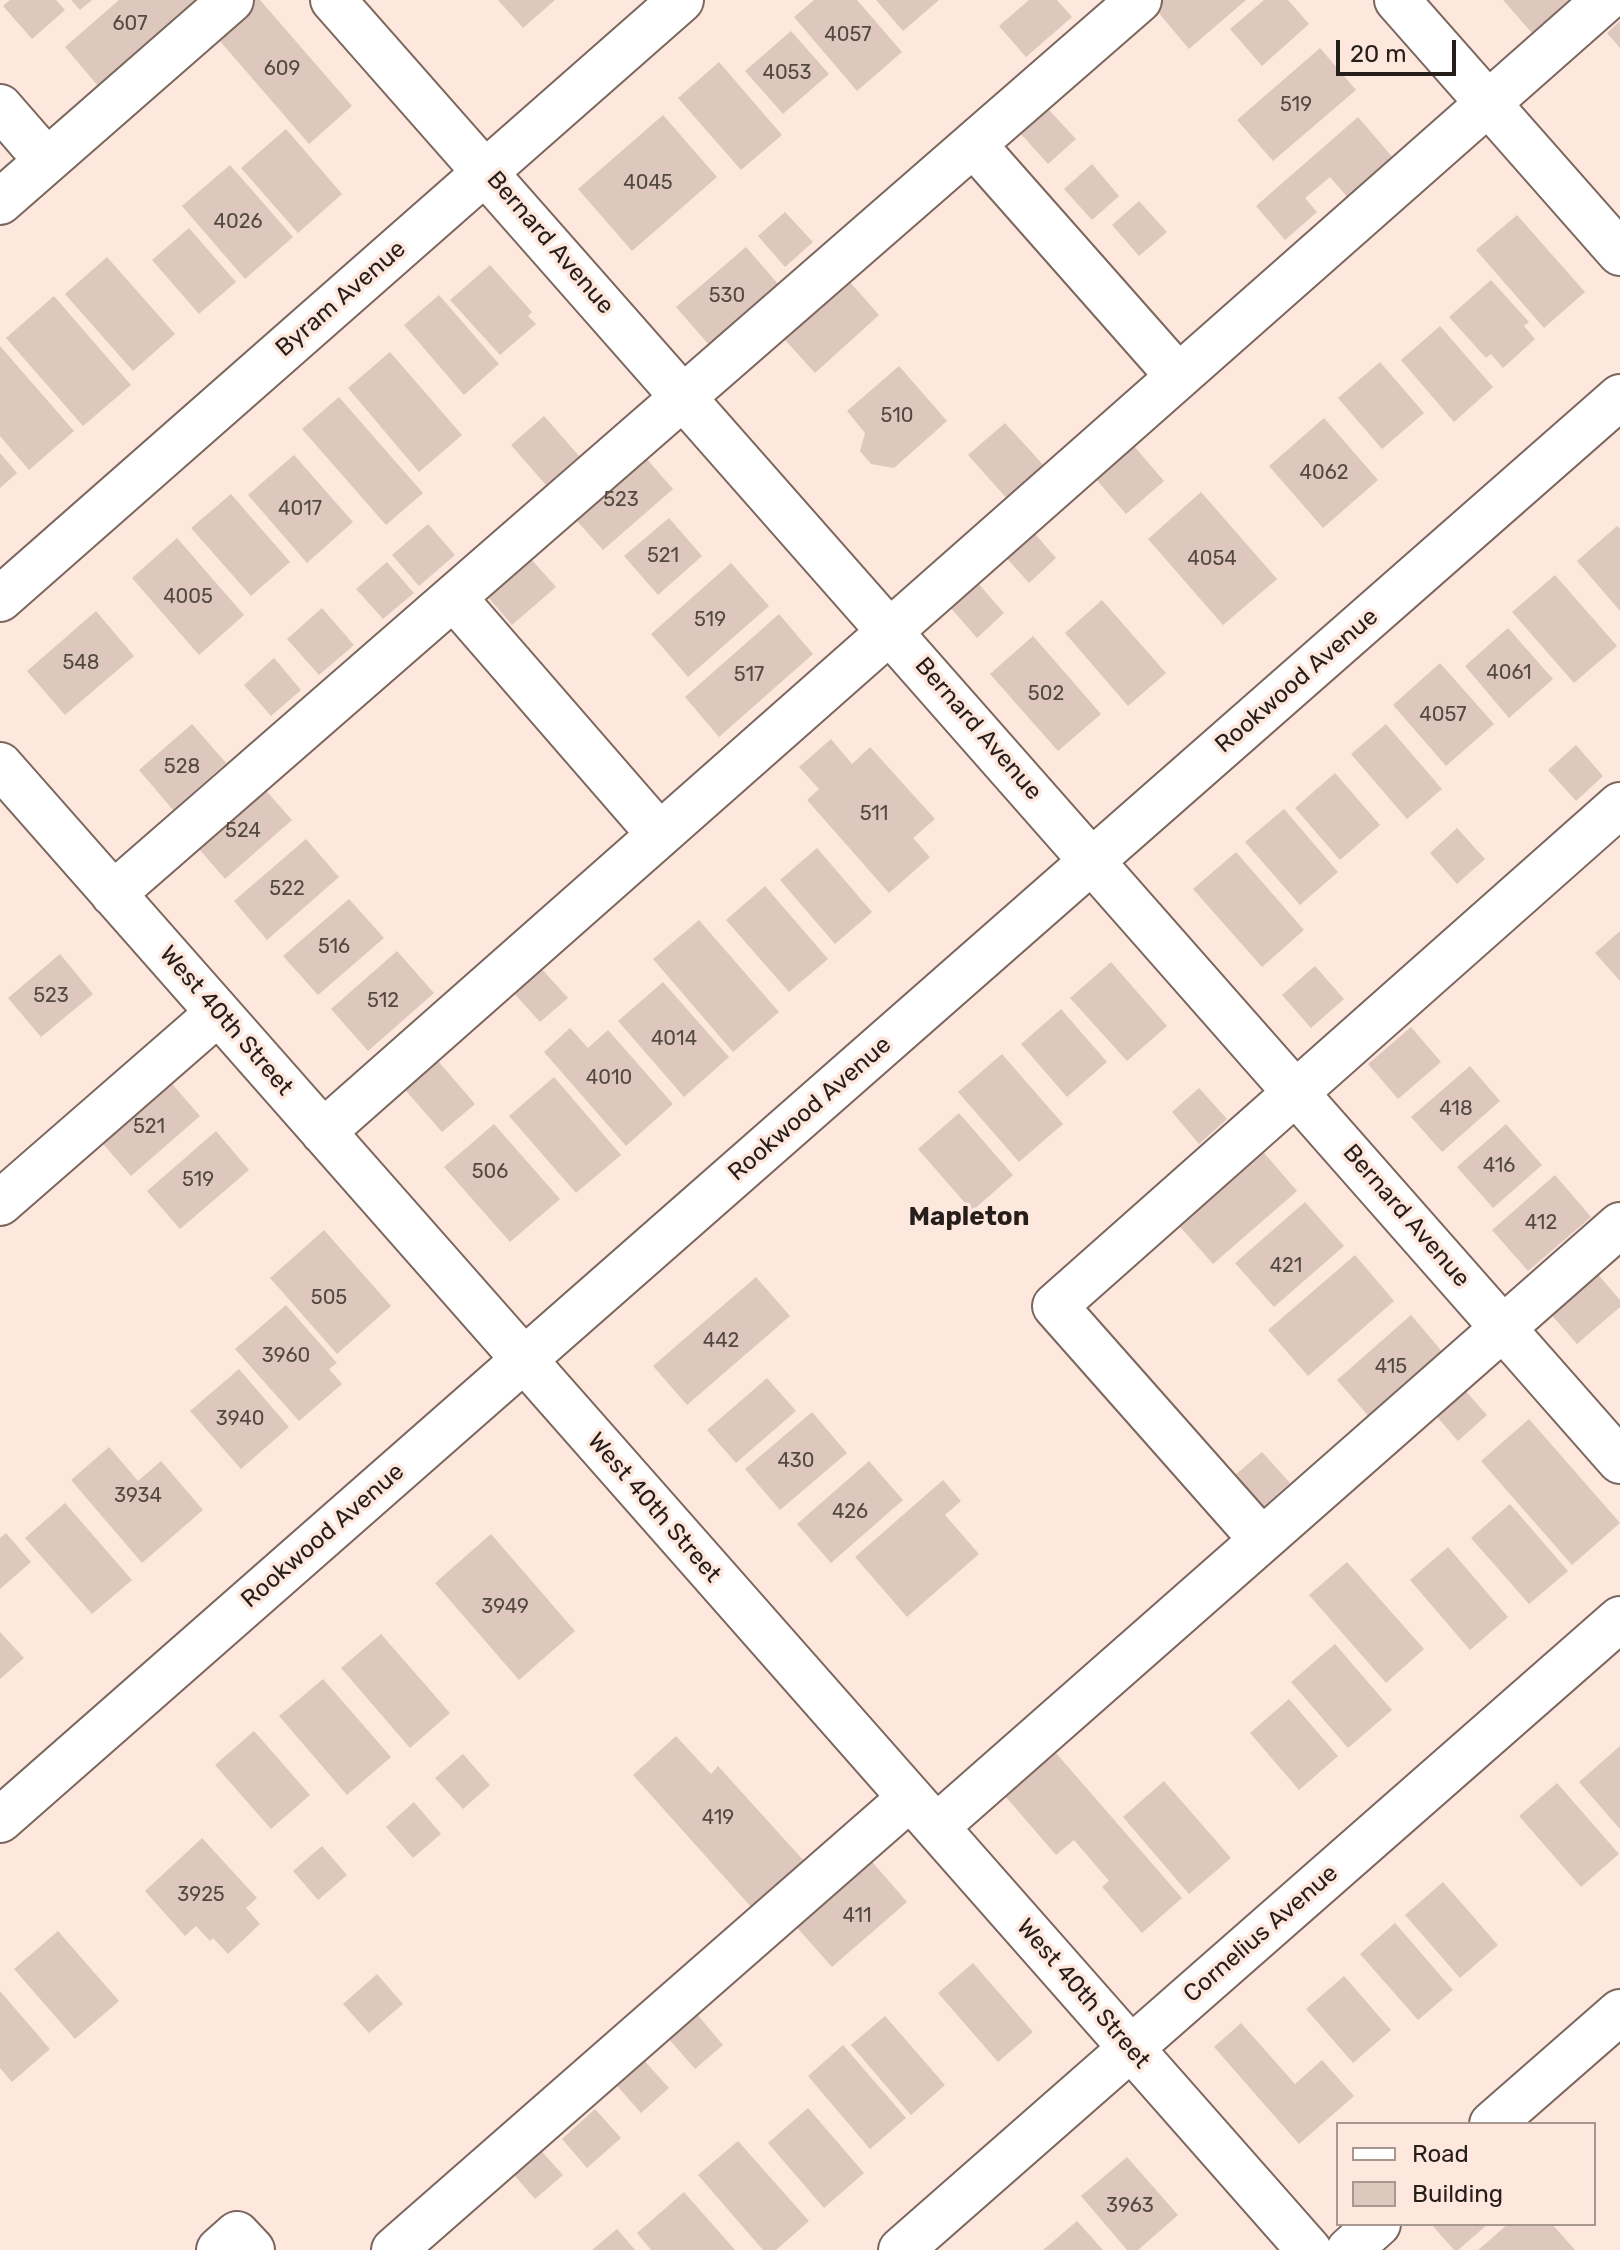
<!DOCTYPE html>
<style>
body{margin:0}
#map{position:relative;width:1620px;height:2250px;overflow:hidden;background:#fee7dc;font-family:Rubik,sans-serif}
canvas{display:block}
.legend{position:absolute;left:1336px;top:2122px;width:260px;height:104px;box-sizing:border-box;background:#fee7dc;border:2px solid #a8978e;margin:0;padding:10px 14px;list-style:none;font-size:24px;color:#261e1a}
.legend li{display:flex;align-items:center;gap:16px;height:40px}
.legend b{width:40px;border:2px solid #a8978e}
.scale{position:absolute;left:1336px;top:40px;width:120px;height:36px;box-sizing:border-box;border:4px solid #261e1a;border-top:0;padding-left:10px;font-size:24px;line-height:28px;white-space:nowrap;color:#261e1a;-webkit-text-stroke:6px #fee7dc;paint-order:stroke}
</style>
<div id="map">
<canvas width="1620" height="2250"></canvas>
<ul class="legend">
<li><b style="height:10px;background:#fff"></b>Road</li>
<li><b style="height:22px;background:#dec8bd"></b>Building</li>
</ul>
<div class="scale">20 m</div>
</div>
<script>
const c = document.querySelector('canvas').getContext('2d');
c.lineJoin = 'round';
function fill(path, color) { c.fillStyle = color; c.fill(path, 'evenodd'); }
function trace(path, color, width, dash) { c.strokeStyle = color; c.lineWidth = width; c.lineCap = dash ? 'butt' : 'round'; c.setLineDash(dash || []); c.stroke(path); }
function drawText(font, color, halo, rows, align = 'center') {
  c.font = font + ' Rubik,sans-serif'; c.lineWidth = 7; c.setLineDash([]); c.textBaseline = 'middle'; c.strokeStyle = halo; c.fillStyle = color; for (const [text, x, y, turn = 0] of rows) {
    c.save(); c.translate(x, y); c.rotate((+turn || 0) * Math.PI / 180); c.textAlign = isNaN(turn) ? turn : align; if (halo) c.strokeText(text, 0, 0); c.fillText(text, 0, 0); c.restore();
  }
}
const building = new Path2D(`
 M10,0H56L65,10L32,39L3,6Z
 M71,0H92L80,10Z
 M119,0H196L98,86L65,47Z
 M251,0H260L352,106L309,144L213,33Z
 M498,0H555L523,28Z
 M814,0H857L902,52L857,91L794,17Z
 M876,0H939L903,31Z
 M1029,0H1057L1072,17L1026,57L999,26Z
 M1158,0H1246L1189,49L1152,5Z
 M1264,0H1288L1309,24L1262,66L1230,29Z
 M1503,0H1569L1532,33Z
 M1620,21V48L1607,33Z
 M791,31L829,74L783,114L745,71Z
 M1320,48L1356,90L1273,161L1237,120Z
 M719,62L782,135L741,170L678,98Z
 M1048,109L1076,139L1048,164L1020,133Z
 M663,115L717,177L632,251L578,189Z
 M1358,117L1394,159L1349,199L1330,177L1305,198L1317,212L1285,240L1256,206Z
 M286,129L342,194L298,233L241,168Z
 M1092,164L1119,196L1092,220L1064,189Z
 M230,165L293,237L245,279L182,206Z
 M1139,201L1167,232L1139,256L1112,225Z
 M785,212L813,242L785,267L758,236Z
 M1517,215L1585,292L1544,328L1476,250Z
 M189,228L236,282L199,314L152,260Z
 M746,247L778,284L709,345L676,307Z
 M107,257L175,334L133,371L65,294Z
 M490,265L532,312L528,316L536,324L500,355L450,300Z
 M840,271L879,315L815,373L776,330Z
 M1491,280L1529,322L1524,326L1535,339L1503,368L1491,354L1486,358L1449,317Z
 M439,295L499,364L464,395L404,325Z
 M54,296L131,385L83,426L6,338Z
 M1440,326L1493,387L1454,422L1401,360Z
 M0,346L74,431L29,470L0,436Z
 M390,352L462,435L419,472L348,388Z
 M1380,362L1424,413L1382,449L1338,398Z
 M899,366L947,421L894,468L871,464L860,451L865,433L847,411Z
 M339,397L423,493L386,525L302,429Z
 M544,416L579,456L546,485L511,445Z
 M1324,418L1378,480L1323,528L1269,466Z
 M1005,423L1047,469L1010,502L968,455Z
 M1133,445L1164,481L1126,514L1095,478Z
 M639,450L673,489L603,550L568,511Z
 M0,453L17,473L0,488Z
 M294,455L353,522L307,563L248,495Z
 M1201,492L1277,579L1223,625L1148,539Z
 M231,494L290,562L251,596L191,528Z
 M669,518L702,556L658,595L624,556Z
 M428,524L455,555L419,586L392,555Z
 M1617,526L1620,529V611L1577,561Z
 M1029,527L1056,558L1029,583L1001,552Z
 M177,538L244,615L199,655L132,578Z
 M524,551L556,587L512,625L481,589Z
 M387,562L414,593L383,619L356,589Z
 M731,563L769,606L688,677L651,634Z
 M1555,575L1617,646L1574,683L1512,612Z
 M977,582L1004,613L977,638L949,606Z
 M1102,600L1166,673L1128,706L1065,633Z
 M322,608L354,645L319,675L287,639Z
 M96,611L134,656L65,715L27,671Z
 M779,614L813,654L719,737L685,697Z
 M1508,628L1553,679L1509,718L1465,666Z
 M1033,636L1101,714L1058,751L990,674Z
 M274,658L301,690L271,716L244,685Z
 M1440,663L1494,724L1446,766L1393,705Z
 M192,724L226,763L173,810L139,770Z
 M1386,724L1442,789L1407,819L1351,754Z
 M831,739L852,764L870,747L935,819L913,838L930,857L889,893L807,800L819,789L799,767Z
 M1576,745L1603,776L1576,801L1548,770Z
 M1335,773L1380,825L1340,860L1295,808Z
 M260,784L292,820L225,879L193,842Z
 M1284,809L1338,872L1300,905L1245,842Z
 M1457,828L1485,859L1457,884L1430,853Z
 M306,839L339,877L267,940L234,901Z
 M817,848L872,912L835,944L780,880Z
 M1236,852L1304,930L1262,967L1193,889Z
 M765,886L828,959L789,992L726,920Z
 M349,899L384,938L318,995L283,956Z
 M699,920L779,1012L733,1052L653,959Z
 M1620,931V981L1595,953Z
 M397,951L434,993L368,1051L331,1009Z
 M60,954L93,994L41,1037L8,998Z
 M1111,962L1167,1026L1127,1061L1070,998Z
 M1315,966L1344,999L1311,1028L1282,995Z
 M540,967L568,998L540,1022L512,991Z
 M663,982L729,1057L684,1097L618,1021Z
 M1061,1009L1107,1062L1067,1097L1021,1044Z
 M1411,1027L1441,1062L1398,1099L1368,1064Z
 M570,1028L588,1048L608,1030L673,1104L626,1146L544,1052Z
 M1002,1054L1063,1124L1019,1162L958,1092Z
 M433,1055L475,1104L442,1132L400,1084Z
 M1470,1066L1500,1101L1442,1152L1411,1117Z
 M554,1077L621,1155L576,1193L509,1116Z
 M167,1078L200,1116L131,1176L98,1138Z
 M1199,1088L1227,1119L1199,1144L1172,1112Z
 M959,1113L1013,1175L972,1211L918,1149Z
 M494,1124L560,1199L510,1242L444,1167Z
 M1506,1124L1542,1165L1493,1208L1457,1167Z
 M216,1131L249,1170L180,1229L147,1191Z
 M1259,1147L1297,1191L1213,1264L1175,1221Z
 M1555,1175L1591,1217L1528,1271L1492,1230Z
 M1305,1202L1344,1246L1274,1307L1235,1263Z
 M324,1230L391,1306L337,1354L270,1278Z
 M1355,1255L1394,1301L1308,1376L1268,1330Z
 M1595,1271L1620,1300V1307L1577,1344L1548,1311Z
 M756,1277L790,1316L687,1405L653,1366Z
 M286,1305L337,1363L329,1369L342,1384L299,1421L235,1349Z
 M1411,1315L1445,1355L1371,1419L1337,1380Z
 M239,1369L289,1427L241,1469L190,1411Z
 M767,1378L796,1411L736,1463L707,1430Z
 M1461,1386L1487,1415L1458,1441L1432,1411Z
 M812,1412L847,1453L780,1510L745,1469Z
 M1529,1419L1620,1523L1572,1565L1481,1461Z
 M109,1447L138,1481L161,1461L203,1510L142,1563L71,1480Z
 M1262,1452L1290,1483L1262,1508L1234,1476Z
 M869,1461L903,1500L831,1563L797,1524Z
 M943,1480L961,1501L945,1515L979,1554L907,1617L855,1557Z
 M65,1503L132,1580L92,1614L25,1538Z
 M1510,1504L1568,1571L1529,1604L1471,1538Z
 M6,1533L31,1562L0,1589V1538Z
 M491,1534L575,1631L519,1680L435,1583Z
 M1448,1547L1508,1617L1470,1650L1410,1580Z
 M1347,1562L1424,1649L1386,1683L1309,1595Z
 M0,1632L24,1658L0,1679Z
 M381,1634L450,1713L410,1748L341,1668Z
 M1335,1644L1392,1710L1348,1748L1291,1682Z
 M323,1679L391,1757L347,1795L279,1716Z
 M1289,1699L1338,1756L1299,1790L1250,1733Z
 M254,1731L310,1795L271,1829L215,1765Z
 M676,1736L711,1774L718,1766L804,1861L752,1908L633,1775Z
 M1620,1746V1829L1579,1782Z
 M1056,1753L1182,1898L1142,1933L1102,1887L1109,1881L1074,1840L1056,1855L1005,1796Z
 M463,1754L490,1785L463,1809L435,1778Z
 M1164,1781L1231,1858L1189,1894L1123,1817Z
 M1557,1783L1619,1854L1581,1887L1519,1816Z
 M414,1802L441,1834L413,1858L386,1827Z
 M202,1838L257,1898L246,1908L260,1924L228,1954L213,1938L210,1941L196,1926L185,1936L145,1891Z
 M322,1846L347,1875L318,1900L293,1871Z
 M868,1857L907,1902L832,1967L793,1923Z
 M1443,1882L1498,1945L1460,1978L1405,1915Z
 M1395,1923L1453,1990L1418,2020L1360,1954Z
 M58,1931L119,2001L75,2039L14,1969Z
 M973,1963L1033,2032L998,2062L938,1993Z
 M377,1974L403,2004L369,2033L343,2004Z
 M1344,1976L1391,2030L1353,2063L1306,2009Z
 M0,1991L50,2049L12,2082L0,2068Z
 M696,2013L723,2045L695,2069L668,2038Z
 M885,2016L945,2085L911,2115L851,2045Z
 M1241,2023L1295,2084L1322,2060L1354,2096L1299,2144L1214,2047Z
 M843,2045L906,2118L870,2149L808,2076Z
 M641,2057L669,2088L641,2113L613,2081Z
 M808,2108L864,2173L824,2208L768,2143Z
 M595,2109L621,2138L587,2168L562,2139Z
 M738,2141L809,2221L776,2250H763L698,2175Z
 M535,2144L563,2175L535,2199L508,2168Z
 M1127,2157L1178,2215L1138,2250H1127L1081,2196Z
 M684,2192L735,2250H651L637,2233Z
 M1077,2221L1103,2250H1043Z
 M1431,2224H1488L1458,2250H1454Z
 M1508,2224H1552L1575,2250H1478Z
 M617,2229L635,2250H592Z`);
const minor = new Path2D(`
 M333,0L1620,1461
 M1397,0L1620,253
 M0,107L47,161
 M974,145L1178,376
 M0,202L231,0
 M454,598L659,834
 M0,599L681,0
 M0,765L1309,2250
 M113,894L1139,0
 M323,1132L1605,0
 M0,1203L218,1013
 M1262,1540L1055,1306L1620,805
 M0,1820L1620,397
 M936,1827L1620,1225
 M1492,2124L1620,2012
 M219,2250L237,2234L252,2250
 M394,2250L910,1798
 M901,2250L1620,1619
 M1349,2250L1378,2224`);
const numberNames = [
 ["607",130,24],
 ["4057",848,35],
 ["609",282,69],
 ["4053",787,73],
 ["519",1296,105],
 ["4045",648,183],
 ["4026",238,222],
 ["530",727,296],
 ["510",897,416],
 ["4062",1324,473],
 ["523",621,500],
 ["4017",300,509],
 ["521",663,556],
 ["4054",1212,559],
 ["4005",188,597],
 ["519",710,620],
 ["548",81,663],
 ["4061",1509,673],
 ["517",749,675],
 ["502",1046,694],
 ["4057",1443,715],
 ["528",182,767],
 ["511",874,814],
 ["524",243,831],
 ["522",287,889],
 ["516",334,947],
 ["523",51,996],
 ["512",383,1001],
 ["4014",674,1039],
 ["4010",609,1078],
 ["418",1456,1109],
 ["521",149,1127],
 ["416",1499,1166],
 ["506",490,1172],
 ["519",198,1180],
 ["412",1541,1223],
 ["421",1286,1266],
 ["505",329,1298],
 ["442",721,1341],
 ["3960",286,1356],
 ["415",1391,1367],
 ["3940",240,1419],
 ["430",796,1461],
 ["3934",138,1496],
 ["426",850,1512],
 ["3949",505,1607],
 ["419",718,1818],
 ["3925",201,1895],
 ["411",857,1916],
 ["3963",1130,2206]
];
const streetNames = [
 ["Bernard Avenue",550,243,49],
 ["Byram Avenue",341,299,-41],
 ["Rookwood Avenue",1297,681,-41],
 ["Bernard Avenue",978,729,49],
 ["West 40th Street",226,1021,49],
 ["Rookwood Avenue",810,1109,-41],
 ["Bernard Avenue",1406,1216,49],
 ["West 40th Street",654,1508,49],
 ["Rookwood Avenue",323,1536,-41],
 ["Cornelius Avenue",1261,1934,-41],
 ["West 40th Street",1083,1994,49]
];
const neighbourhoodNames = [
 ["Mapleton",969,1217]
];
fill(building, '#dec8bd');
trace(minor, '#7b675e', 48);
trace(minor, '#fff', 44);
drawText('20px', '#544843', null, numberNames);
drawText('24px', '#261e1a', '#fee7dc', streetNames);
drawText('bold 26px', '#261e1a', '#fee7dc', neighbourhoodNames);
</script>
